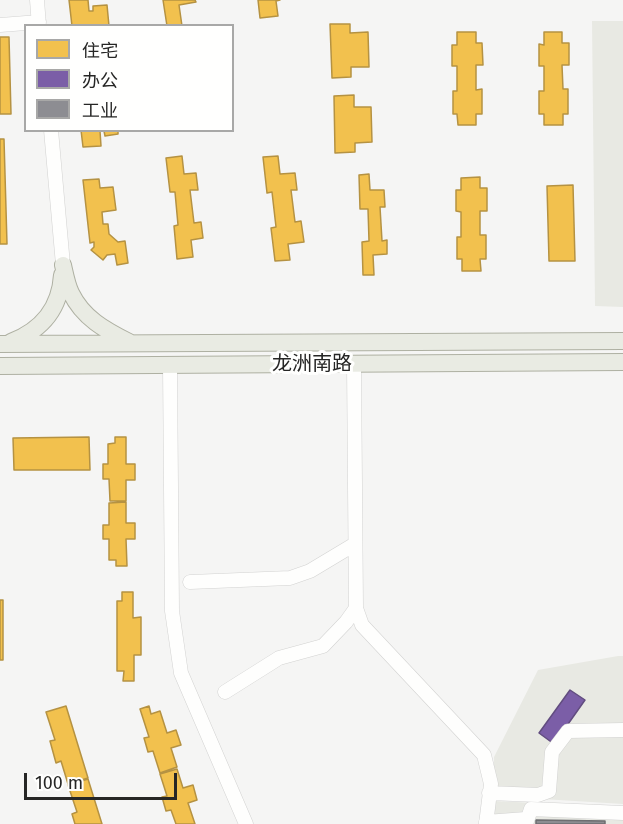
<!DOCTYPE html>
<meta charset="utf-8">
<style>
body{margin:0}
#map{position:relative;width:623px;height:824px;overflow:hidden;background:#f5f5f4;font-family:"Fira Sans","Noto Sans SC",sans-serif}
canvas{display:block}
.legend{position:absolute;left:24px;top:24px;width:210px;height:108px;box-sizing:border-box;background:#fffffe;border:2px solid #a8a8a7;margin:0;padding:8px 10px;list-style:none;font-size:18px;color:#262625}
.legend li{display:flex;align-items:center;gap:12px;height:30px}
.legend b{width:30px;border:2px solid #a8a8a7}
.scale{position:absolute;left:24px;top:773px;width:153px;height:27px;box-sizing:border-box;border:3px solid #262625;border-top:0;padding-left:8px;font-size:18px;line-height:21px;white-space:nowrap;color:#262625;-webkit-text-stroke:4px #fffffe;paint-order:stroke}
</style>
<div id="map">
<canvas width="623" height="824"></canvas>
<ul class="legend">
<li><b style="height:16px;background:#f2c14e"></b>住宅</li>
<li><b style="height:16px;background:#7b5ea7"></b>办公</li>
<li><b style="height:16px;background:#8d8d92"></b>工业</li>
</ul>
<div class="scale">100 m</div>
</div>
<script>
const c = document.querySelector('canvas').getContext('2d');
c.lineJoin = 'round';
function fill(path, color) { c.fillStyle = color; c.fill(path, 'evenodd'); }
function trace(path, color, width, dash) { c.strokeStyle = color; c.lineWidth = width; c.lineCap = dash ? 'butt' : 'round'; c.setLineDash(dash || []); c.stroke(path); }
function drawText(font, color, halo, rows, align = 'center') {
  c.font = font + ' "Fira Sans","Noto Sans SC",sans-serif'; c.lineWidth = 6; c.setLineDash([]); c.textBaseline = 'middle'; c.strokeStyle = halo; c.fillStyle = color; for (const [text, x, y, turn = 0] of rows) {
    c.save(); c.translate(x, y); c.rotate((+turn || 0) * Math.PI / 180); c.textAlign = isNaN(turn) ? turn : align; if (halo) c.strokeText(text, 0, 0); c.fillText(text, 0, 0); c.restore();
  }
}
const built = new Path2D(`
 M592,21H623V307L595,306Z
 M618,656H623V804L494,796V757L538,670Z
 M494,801L623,807V824H491Z`);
const homes = new Path2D(`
 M69,0H88L89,11H93V6L107,5L109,26H72Z
 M163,0H195L196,2L179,5L182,26H167Z
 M258,0H280L276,1L278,16L260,18Z
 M330,24H350V33L368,32L369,67H351V77L332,78Z
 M457,32H476V43H482L483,65H476V90L482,89V114H476V125H458L457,114H453V91H457V66H452V45H457Z
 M544,32H562V43H569V65H562L563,89H568V114H563V125H544V114H539V91H544V66H539V44L544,45Z
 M0,37H9L11,114H0Z
 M354,95V107H371L372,142L355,143V152L335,153L334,96Z
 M81,130H118V134L105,136L104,131H100L101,146L83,147Z
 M0,139H4L7,244H0Z
 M182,156L184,174L196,173L198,190H190L194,223L201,222L203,238L191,240L193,257L177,259L174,226L178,225L175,192H170L166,158Z
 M278,156L280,174L295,173L297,190H291L295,222L301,221L304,242L288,244L290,260L275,261L271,228L276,227L272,192L267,193L263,157Z
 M369,174L370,190H384L385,207H380L382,241L387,240V254L373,255L374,275H363L362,242L369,241L368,209H360L359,175Z
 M480,177V188H487V211H480V235H486V259H480L481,271H462V259H457V237H461V212L456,211V190H461V178Z
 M99,179L100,188L113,187L116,210L102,212L103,224H108L109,234L118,242L125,241L128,263L117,265L115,254L107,255L103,260L91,250L94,247V242L90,243L83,180Z
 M573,185L575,261H549L547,186Z
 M89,437L90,470H14L13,438Z
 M115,437H126V464H135V480H126V501H110L109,479H103V464H108V444L115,443Z
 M126,502V523H135V539H126L127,566H116V560H109V539H103V525H109V503Z
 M122,592H133V618L141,617V655H134V681H123L124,671H117V601H122Z
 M0,600H3V660H0Z
 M66,706L88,778L68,784L61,761L56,763L50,741L55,740L46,712Z
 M149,706L151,714L160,711L167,733L176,730L181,745L171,748L177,767L160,773L153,751L148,752L144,738L149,737L140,709Z
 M177,769L183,788L193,785L197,800L188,803L195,824H176L171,810L166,811L162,797L167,796L160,774Z
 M88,779L102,824H75L72,814L77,812L68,785Z`);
const offices = new Path2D(`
 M570,690L585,700L554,744L539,733Z`);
const industry = new Path2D(`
 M536,820L605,821V824H536Z`);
const minor = new Path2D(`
 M37,0L39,26
 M0,25L39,22
 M51,130L63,265
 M354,364L356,608L362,625L484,755L491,784L486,824
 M170,365L172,611L181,673L246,824
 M190,582L290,578L310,571L355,544
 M225,692L279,658L323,646L346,622L356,608
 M489,793L538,795L549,791L552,752L568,731L623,730
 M486,822L526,819
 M526,824L531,809L623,813`);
const major = new Path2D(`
 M63,265C65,274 67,285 71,293C83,318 105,330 129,342
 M11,342C42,330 60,308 62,275
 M0,344L623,341
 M0,366L623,362`);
const streetNames = [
 ["龙洲南路",312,364]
];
fill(built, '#e8e9e3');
fill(homes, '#f2c14e');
trace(homes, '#b59242', 1.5);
fill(offices, '#7b5ea7');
trace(offices, '#624d80', 1.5);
fill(industry, '#8d8d92');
trace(industry, '#6e6e71', 1.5);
trace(minor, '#d2d2d1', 15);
trace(major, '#aeb0a2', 18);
trace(minor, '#fefefd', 14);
trace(major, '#e9ebe3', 16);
drawText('20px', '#262625', '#fffffe', streetNames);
</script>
